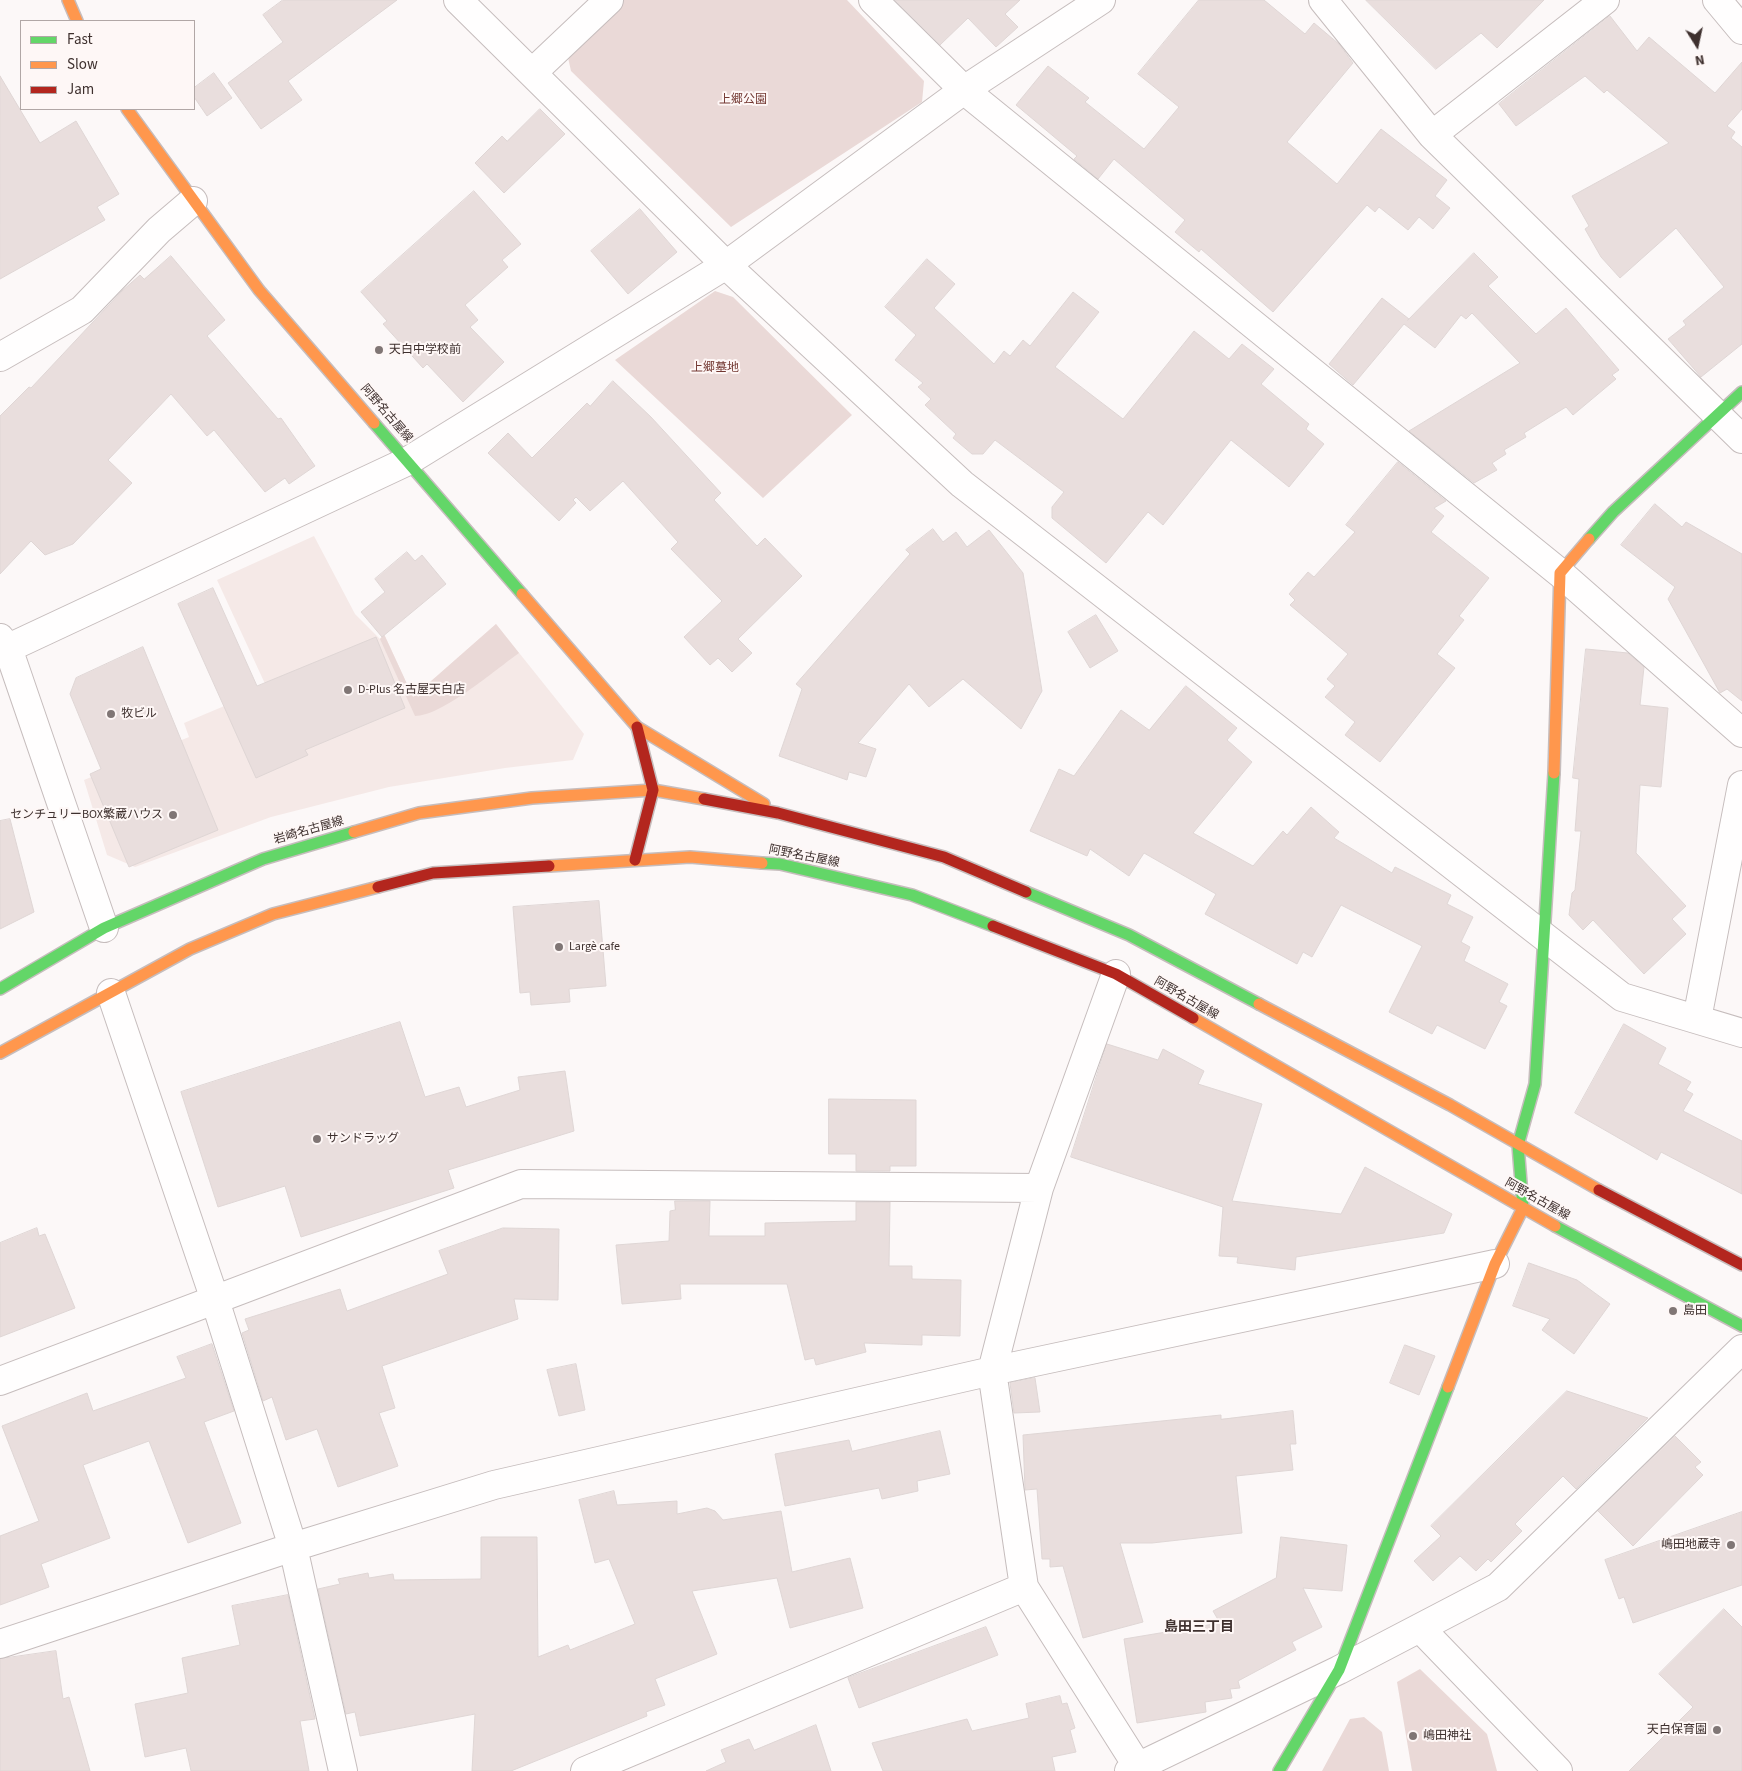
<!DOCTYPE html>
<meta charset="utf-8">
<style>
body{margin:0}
#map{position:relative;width:1742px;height:1771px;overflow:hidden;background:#fcf8f8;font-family:"Source Sans 3",sans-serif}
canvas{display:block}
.legend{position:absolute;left:20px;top:20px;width:175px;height:90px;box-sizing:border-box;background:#fef7f6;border:1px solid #b1a7a6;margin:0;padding:6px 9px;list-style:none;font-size:15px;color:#3e302e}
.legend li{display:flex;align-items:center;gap:10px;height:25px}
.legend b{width:25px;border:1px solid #b1a7a6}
.north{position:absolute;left:1672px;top:20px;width:50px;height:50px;-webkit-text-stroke:4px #fef7f6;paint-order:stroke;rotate:170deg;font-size:14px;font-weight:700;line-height:20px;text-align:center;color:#3e302e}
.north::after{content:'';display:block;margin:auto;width:18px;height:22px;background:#3e302e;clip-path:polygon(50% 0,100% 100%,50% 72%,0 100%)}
</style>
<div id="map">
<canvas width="1742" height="1771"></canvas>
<ul class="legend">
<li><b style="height:6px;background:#63d668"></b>Fast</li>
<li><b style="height:6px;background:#ff974d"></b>Slow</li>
<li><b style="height:6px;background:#b3261e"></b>Jam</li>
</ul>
<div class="north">N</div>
</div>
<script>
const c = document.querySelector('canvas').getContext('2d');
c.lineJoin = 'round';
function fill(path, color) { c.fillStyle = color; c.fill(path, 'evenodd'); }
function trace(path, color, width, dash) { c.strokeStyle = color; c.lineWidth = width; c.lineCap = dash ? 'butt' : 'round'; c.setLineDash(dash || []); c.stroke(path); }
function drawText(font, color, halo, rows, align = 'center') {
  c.font = font + ' "Source Sans 3","Noto Sans JP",sans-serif'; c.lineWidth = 4; c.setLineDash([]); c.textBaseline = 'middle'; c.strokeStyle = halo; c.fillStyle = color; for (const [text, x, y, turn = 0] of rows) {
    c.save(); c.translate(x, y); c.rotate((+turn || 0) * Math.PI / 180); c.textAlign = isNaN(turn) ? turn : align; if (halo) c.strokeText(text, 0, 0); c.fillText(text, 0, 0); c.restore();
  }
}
const built = new Path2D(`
 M314,536L355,614L380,639L384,634L413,697L496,624L584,734L573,760L505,768L389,787L271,817L135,867L107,855L84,780L189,737L184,723L267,688L217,580Z`);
const green = new Path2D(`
 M623,0H847L924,81L922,102L731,227L571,71L567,53Z
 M715,291L733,297L852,415L763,498L615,360Z
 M496,624L519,653C495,670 442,716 415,716L380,639L384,634L413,697Z
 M1420,1669L1487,1734L1497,1771H1412L1397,1682Z
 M1364,1717L1382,1732L1389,1771H1322L1350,1719Z`);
const building = new Path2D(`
 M283,0H397L288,81L302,100L261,129L228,83L283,42L263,15Z
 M895,0H1020L1005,14L1018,27L996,47L968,18L940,45Z
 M1199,0H1264L1305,34L1314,23L1339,44L1353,63L1287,142L1337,184L1381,129L1447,180L1435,196L1450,208L1433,229L1419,217L1408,230L1379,207L1375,212L1367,205L1273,312L1201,249L1199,252L1175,232L1185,220L1114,159L1098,179L1074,159L1077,156L1016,105L1048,66L1089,98L1085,102L1144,149L1179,107L1138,74Z
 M1366,0H1544L1497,48L1481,33L1436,69Z
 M1610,16L1637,51L1649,37L1715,93L1742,62V109L1727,126L1735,132L1731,138L1742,147V344L1701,377L1668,339L1686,325L1683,321L1724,287L1676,228L1620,278L1601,257L1585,229L1589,226L1572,196L1669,143L1607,90L1604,93L1585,76L1516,126L1499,104Z
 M214,73L232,98L207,116L194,97V88Z
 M0,76L40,143L76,121L119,194L97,207L105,220L0,279Z
 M540,109L565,134L504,193L475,163L502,136L507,141Z
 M474,191L521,244L502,260L508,267L465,305L478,320L470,327L504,362L463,402L427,364L423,368L383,324L387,321L361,292Z
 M640,209L677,252L628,294L591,251Z
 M1474,253L1498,277L1488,286L1536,334L1566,308L1619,370L1612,375L1616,379L1573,415L1566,407L1524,433L1526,437L1504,450L1506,454L1492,463L1497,470L1474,483L1409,431L1520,363L1472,313L1466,319L1461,315L1435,348L1404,324L1353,385L1329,364L1382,298L1409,319L1408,320Z
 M171,256L225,320L207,336L278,419L281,418L315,466L289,484L285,478L265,492L214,430L207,436L171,394L108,460L132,483L73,544L45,555L31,541L0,574V416L29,387L31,388L122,291L140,275L144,279Z
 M927,259L955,284L934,308L994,364L1004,351L1010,356L1023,340L1030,346L1073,292L1099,312L1055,367L1123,419L1194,331L1229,359L1242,344L1274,369L1261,384L1309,424L1306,429L1324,444L1289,487L1231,440L1163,525L1148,512L1106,563L1052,518V507L1064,492L995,440L983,454H972L953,438L956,434L925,405L931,399L918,387L923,383L895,360L916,335L885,307Z
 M613,381L651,417L721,493L714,500L757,546L765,538L802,576L738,639L752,653L732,672L718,658L710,665L684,637L722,601L671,549L678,542L623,481L590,511L576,497L573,500L576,503L559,521L488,453L508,433L532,458L587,403L590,406Z
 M1398,462L1446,501L1434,508L1444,516L1431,532L1489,578L1459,616L1464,620L1437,654L1455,668L1380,762L1345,735L1355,722L1325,697L1335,686L1327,679L1348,654L1290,605L1295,600L1289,594L1308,572L1314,577L1355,532L1346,525Z
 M1655,504L1682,527L1686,522L1742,554V701L1727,689L1720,693L1668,599L1675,587L1621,545Z
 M933,529L943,542L956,532L967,547L989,530L1023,573L1042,691L1021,729L963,679L929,707L909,684L858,743L876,749L866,777L849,772L847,780L779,756L802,689L796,684L910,554L906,550Z
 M407,552L415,561L422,555L446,584L382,637L361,612L385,592L375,579Z
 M213,588L257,686L376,637L405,708L305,750L308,755L256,778L178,604Z
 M1096,615L1118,651L1090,668L1068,632Z
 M143,647L218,830L129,867L90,774L101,769L70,694L76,678Z
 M1586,649L1628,653L1644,667L1640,705L1668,708L1661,787L1640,785L1636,853L1686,906L1672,919L1686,934L1644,974L1593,920L1583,930L1569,915L1572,893L1575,890L1581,831H1575L1579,779L1573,778Z
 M1186,686L1237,728L1227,740L1252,762L1193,833L1253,866L1283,831L1287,835L1311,807L1339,832L1334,838L1392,873L1395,867L1451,895L1447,904L1473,917L1461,942L1470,947L1464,961L1508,984L1499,1002L1507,1006L1485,1049L1437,1025L1432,1034L1389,1012L1422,946L1341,905L1312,957L1303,952L1297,964L1205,914L1216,894L1144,853L1129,876L1090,849L1087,856L1030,831L1059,769L1074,776L1121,710L1149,730Z
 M10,819L34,912L0,929V821Z
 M599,901L606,986L569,989L570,1002L531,1005L530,992L520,993L513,907Z
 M400,1022L425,1097L459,1087L466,1107L520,1090L518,1077L565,1071L574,1131L448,1170L454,1188L301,1237L285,1186L218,1207L181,1092Z
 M1624,1024L1666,1048L1658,1064L1691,1082L1686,1090L1693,1094L1683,1111L1742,1141V1194L1661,1152L1657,1160L1575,1113Z
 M1107,1044L1158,1060L1163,1049L1204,1071L1198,1084L1262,1104L1232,1201L1341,1214L1365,1167L1452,1214L1444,1233L1296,1257L1295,1270L1237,1263L1238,1257L1219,1256L1223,1207L1071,1157Z
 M829,1099L916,1100V1166H890V1171H856V1154H829Z
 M675,1201H710L709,1236H765V1223L856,1221V1202H890L889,1266H912V1279L961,1280L960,1336L922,1335V1345L864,1343L866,1352L816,1365L814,1358L805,1360L787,1284H680L681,1299L622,1304L616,1245L669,1241L670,1211L675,1210Z
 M37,1228L39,1236L45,1234L75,1308L0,1337V1243Z
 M503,1228L559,1229L558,1300L514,1299L518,1319L382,1366L395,1408L379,1413L398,1466L338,1487L317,1429L286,1440L272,1397L263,1401L242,1333L249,1330L245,1319L340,1289L347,1311L448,1274L439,1251Z
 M1529,1263L1577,1280L1610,1304L1574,1354L1542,1330L1550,1319L1513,1306Z
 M212,1344L234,1411L204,1422L241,1523L188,1543L149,1441L83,1465L110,1538L41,1564L49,1587L0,1605V1536L39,1521L2,1426L87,1393L93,1411L186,1378L177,1357Z
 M1405,1345L1435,1356L1419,1395L1390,1383Z
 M576,1364L585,1410L559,1416L547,1370Z
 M1035,1378L1040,1412L1014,1413L1010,1383Z
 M1567,1391L1648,1418L1576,1489L1563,1476L1515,1524L1522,1531L1491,1562L1488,1559L1476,1571L1460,1556L1433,1581L1414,1561L1441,1536L1431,1526Z
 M1293,1411L1296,1444H1290L1293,1470L1236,1476L1242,1533L1152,1543H1120L1143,1622L1083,1638L1063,1566L1050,1567V1559H1042L1037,1489L1025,1490L1023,1435L1221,1415V1419Z
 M940,1431L950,1474L917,1481L918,1491L882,1499L879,1488L785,1506L775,1454L849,1440L852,1451Z
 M1675,1436L1701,1462L1695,1467L1703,1475L1633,1546L1598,1511Z
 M614,1491L617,1505L677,1501V1514L707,1508L715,1511L723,1520L781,1511L792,1572L850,1558L863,1608L790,1628L777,1578L692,1591L717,1654L655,1679L665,1705L646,1712L647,1716L511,1771H472L475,1714L360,1736L355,1712L346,1714L318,1589L340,1584L338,1579L368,1573L369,1578L393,1574L394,1580L481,1579V1537H537L538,1657L568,1645L570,1650L635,1624L609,1559L595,1563L579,1500Z
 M1742,1512V1585L1633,1623L1624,1597L1619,1599L1605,1560Z
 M1281,1537L1347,1545L1342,1591L1303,1588L1322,1627L1292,1642L1296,1650L1238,1681L1240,1688L1230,1689L1232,1698L1205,1702L1206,1712L1137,1723L1124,1639L1220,1623L1213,1611L1276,1578Z
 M288,1595L315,1719L300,1721L309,1771H191L186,1748L145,1757L135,1704L188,1693L182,1658L240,1645L232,1606Z
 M1724,1609L1742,1627V1771H1629L1693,1707L1659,1674Z
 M986,1627L998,1655L859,1708L848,1678Z
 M56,1651L63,1699L69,1697L90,1771H0V1659Z
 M1060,1696L1062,1704L1067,1703L1075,1728L1070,1730L1076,1752L1052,1757L1055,1771H883L872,1743L967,1719L972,1731L1029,1718L1026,1704Z
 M816,1725L831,1771H706L726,1762L721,1750L749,1739L754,1750Z`);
const street = new Path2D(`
 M458,0L726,265L962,484L1622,997L1742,1033
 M873,0L964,90L1560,573L1742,733
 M1323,0L1432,135L1742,439
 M1717,0L1742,30
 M533,72L609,0
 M1432,135L1605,0
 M0,357L82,310L159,230L193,201
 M0,638L8,648L104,928
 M0,652L408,461L726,265L964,90L1101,0
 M1116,974L1039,1188L992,1371L1024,1587L1138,1767
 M111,993L215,1300L293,1547L343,1771
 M1697,1019L1742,785
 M0,1381L521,1184L1039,1188
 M1420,1628L1558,1771
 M0,1644L293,1547L494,1485L992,1371L1495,1264
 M585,1771L1024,1587
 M1129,1771L1339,1670L1498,1587L1742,1349`);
const fast = new Path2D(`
 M374,423L522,594
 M1589,539L1613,512L1742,392
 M762,863L780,864L912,895L993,926
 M1026,892L1129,935L1259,1004
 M0,989L104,928L263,859L354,832
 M1523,1208L1518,1145L1535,1084L1554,773
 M1555,1226L1742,1326
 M1279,1771L1339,1670L1448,1387`);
const slow = new Path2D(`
 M68,0L77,21
 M127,109L259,290L374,423
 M522,594L637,727L764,804
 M1554,773L1560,573L1589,539
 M354,832L419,813L532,798L653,790L704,799
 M549,866L690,857L762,863
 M1259,1004L1450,1105L1599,1190
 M1193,1018L1555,1226
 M0,1053L190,949L273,914L378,887
 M1448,1387L1495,1264L1523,1208`);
const jam = new Path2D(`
 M704,799L778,813L944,857L1026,892
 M635,860L653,790L637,727
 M378,887L433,873L549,866
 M993,926L1116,974L1193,1018
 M1599,1190L1742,1265`);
const markers = [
 [379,350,5,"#807675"],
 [348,690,5,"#807675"],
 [111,714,5,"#807675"],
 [173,815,5,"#807675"],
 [559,947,5,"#807675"],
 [317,1139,5,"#807675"],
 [1673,1311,5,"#807675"],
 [1731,1545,5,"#807675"],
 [1717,1730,5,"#807675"],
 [1413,1736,5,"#807675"]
];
const parkNames = [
 ["上郷公園",743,100],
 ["上郷墓地",715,368]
];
const poiNames = [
 ["天白中学校前",389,350],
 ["D-Plus 名古屋天白店",358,690],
 ["牧ビル",121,714],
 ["センチュリーBOX繁蔵ハウス",163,815,"right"],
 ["Largè cafe",569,947],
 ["サンドラッグ",327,1139],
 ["島田",1683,1311],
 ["嶋田地蔵寺",1721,1545,"right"],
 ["天白保育園",1707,1730,"right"],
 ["嶋田神社",1423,1736]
];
const streetNames = [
 ["阿野名古屋線",386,414,49],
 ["岩崎名古屋線",309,831,-16],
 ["阿野名古屋線",804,857,11],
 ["阿野名古屋線",1186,999,30],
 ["阿野名古屋線",1537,1200,29]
];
const neighbourhoodNames = [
 ["島田三丁目",1199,1628]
];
fill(built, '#f5e9e7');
fill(green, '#ead9d7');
fill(building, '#e9dedd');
trace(building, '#dfd6d5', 1);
trace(street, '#c6bdbd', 30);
trace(fast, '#c6bdbd', 14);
trace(slow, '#c6bdbd', 14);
trace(jam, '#c6bdbd', 14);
trace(street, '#fffefe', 28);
trace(fast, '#63d668', 11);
trace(slow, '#ff974d', 11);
trace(jam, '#b3261e', 11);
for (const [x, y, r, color] of markers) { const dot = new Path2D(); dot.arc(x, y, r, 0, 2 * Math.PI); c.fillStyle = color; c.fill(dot); trace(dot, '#fef7f6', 2); }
drawText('12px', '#733832', '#fef7f6', parkNames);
drawText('12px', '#3e302e', '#fef7f6', poiNames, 'left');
drawText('12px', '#3e302e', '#fef7f6', streetNames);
drawText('bold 14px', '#3e302e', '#fef7f6', neighbourhoodNames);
</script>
